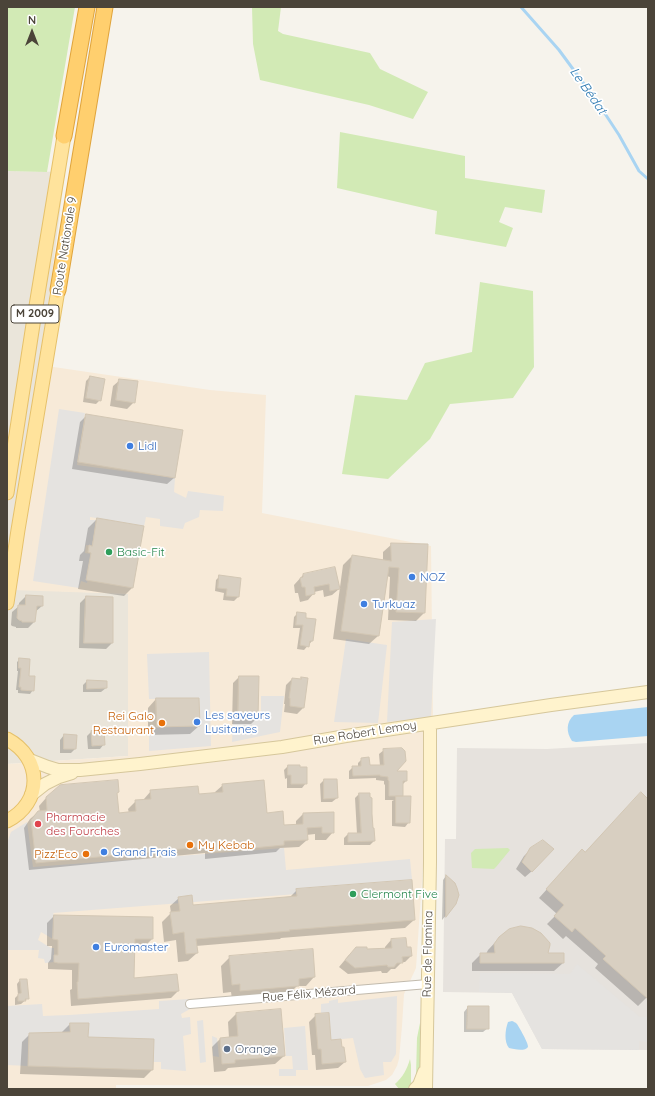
<!DOCTYPE html>
<meta charset="utf-8">
<style>
body{margin:0}
#map{position:relative;width:655px;height:1096px;overflow:hidden;background:#f6f3ec;font-family:Quicksand,sans-serif}
canvas{display:block}
.frame{position:absolute;inset:0;border:8px solid #4b4439;pointer-events:none}
.north{position:absolute;left:12px;top:12px;width:40px;height:40px;-webkit-text-stroke:3px #fff;paint-order:stroke;rotate:0deg;font-size:11px;font-weight:700;line-height:16px;text-align:center;color:#4b4439}
.north::after{content:'';display:block;margin:auto;width:14px;height:18px;background:#4b4439;clip-path:polygon(50% 0,100% 100%,50% 72%,0 100%)}
</style>
<div id="map">
<canvas width="655" height="1096"></canvas>
<div class="frame"></div>
<div class="north">N</div>
</div>
<script>
const c = document.querySelector('canvas').getContext('2d');
c.lineJoin = 'round';
function fill(path, color) { c.fillStyle = color; c.fill(path, 'evenodd'); }
function trace(path, color, width, dash) { c.strokeStyle = color; c.lineWidth = width; c.lineCap = dash ? 'butt' : 'round'; c.setLineDash(dash || []); c.stroke(path); }
function drawText(font, color, halo, rows, align = 'center') {
  c.font = font + ' Quicksand,sans-serif'; c.lineWidth = 3.5; c.setLineDash([]); c.textBaseline = 'middle'; c.strokeStyle = halo; c.fillStyle = color; for (const [text, x, y, turn = 0] of rows) {
    c.save(); c.translate(x, y); c.rotate((+turn || 0) * Math.PI / 180); c.textAlign = isNaN(turn) ? turn : align; if (halo) c.strokeText(text, 0, 0); c.fillText(text, 0, 0); c.restore();
  }
}
const residential = new Path2D(`
 M7,171L65,172L12,589L128,594V756L7,764Z`);
const commercial = new Path2D(`
 M40,365L210,390L266,395L262,513L431,546L433,719L416,968L404,994L402,1026L399,1059L397,1066L392,1075L386,1080L368,1086L116,1085V1089H7V764L128,756V594L12,590Z`);
const industrial = new Path2D(`
 M648,743V1050L542,1049L512,993L443,992L445,839H456L457,748L547,749Z`);
const green = new Path2D(`
 M7,7H75L47,172L7,171Z
 M252,7H281L278,31L283,34L370,53L380,69L428,92L413,119L369,105L260,80L253,44Z
 M340,132L465,156V178L545,190L542,213L505,207L499,222L513,228L506,247L435,234L437,211L337,188Z
 M480,282L533,291L534,367L513,398L450,404L430,439L388,479L342,474L355,395L407,400L425,363L472,352Z
 M508,848L510,850L496,867L494,869L472,868L471,853L475,849Z
 M420,1023V1066L418,1076H416L417,1038Z
 M410,1059L411,1065V1088L410,1089H399L395,1084C403,1077 407,1069 410,1059Z`);
const parking = new Path2D(`
 M59,409L85,413L77,465L175,478L174,492L186,498L188,491L224,496L223,511L200,510L199,517L185,523L183,529L160,526V519L146,517L144,526L90,517V520H96L92,546L86,545L85,553L91,554L87,583L81,581L79,588L33,581Z
 M436,619L431,717L387,722L392,622Z
 M346,639L387,645L378,723L334,722Z
 M209,652L211,746L149,751V727L200,726L199,698L149,699L147,654Z
 M261,696H284L280,732L232,742L233,719L261,718Z
 M27,822L33,867L284,848L286,870L410,859L412,880L296,890L297,894L53,913L54,915L53,939L41,932L38,940L51,948H54V962L45,963L44,959L38,958L39,950H8V936L7,935V843L11,832Z
 M577,964L640,1017H648V1042L639,1041V1050L542,1049L512,993L479,992L480,973L570,974Z
 M397,996L396,1054L391,1062H383L384,1075L365,1078L360,1069L353,1038L331,1040L329,1013H321V1004L329,1003V1001L338,999V1003Z
 M189,999L190,1009L181,1014L182,1018L190,1017L191,1034L183,1036L186,1071L161,1069V1062H153V1039L88,1037V1023H70V1032L29,1033L28,1066L7,1065V1006L42,1004L43,1016L69,1015L159,1009V1001Z
 M203,1020L206,1062L200,1063L197,1021Z
 M305,1026L308,1070H296V1076H279V1069H293L292,1056H286L284,1028Z
 M212,1036L217,1038L219,1057L213,1056Z`);
const water = new Path2D(`
 M648,707V736L576,742L572,741C566,732 566,722 574,715Z
 M512,1021C514,1022 515,1022 517,1024C519,1027 529,1044 528,1047C525,1052 513,1049 509,1048C504,1042 505,1030 508,1022Z`);
const shadow = new Path2D(`
 M90,377L100,400L96,404L83,402L86,381Z
 M120,380L134,402L127,409L110,406L113,386Z
 M86,416L181,431L174,478L167,484L72,469L80,422Z
 M97,519L132,588L124,596L78,589L83,561H79L80,555L84,551L88,528Z
 M392,544L424,613L416,621L388,620L390,577L387,576L378,636L369,644L333,639L343,565L352,556L383,560V552Z
 M335,568L339,589L332,595L324,597L323,590L314,592V593L308,600L300,602L298,593H295L294,585L303,575Z
 M220,576L238,597L234,601L223,600L224,593L215,591L216,580Z
 M26,596L42,606L35,612L34,622L28,628H16V627L12,626L11,625L12,612L19,606V603Z
 M86,597L112,598V643L106,649L79,648L80,603Z
 M298,613L305,619L312,641L304,650L297,649L300,628H293L294,617Z
 M20,659L33,690L30,694L18,693V690H16L18,671H17V662Z
 M239,677L257,718L251,724H232L233,683Z
 M301,678L307,679L303,708L297,714L284,712L285,704H284L286,685L292,679L300,680Z
 M87,681L106,682V688L101,692H83V685Z
 M156,699L199,726L190,734L148,735V708Z
 M103,730L104,744L100,749H88L87,736L91,732Z
 M64,735L75,749L71,753H60V740Z
 M384,750L395,772L406,781L402,785V796L409,822L405,827L392,826V801L394,800H385V785L384,784V781L376,780V778L349,779V771L353,767H358V763L362,759L369,766H380L379,754Z
 M288,766L306,783L302,788H287V778L285,779L284,770Z
 M324,780L337,798L332,802H321L320,784Z
 M223,785L283,826L296,825V821L303,814L333,832L326,840H315V834L306,835L307,840L299,847L280,848L276,852L205,859V853L29,870L24,828L30,819L38,812H40L39,806L46,798L116,794L118,814L129,813L128,809L136,801H144V799L151,791L198,795L216,794L215,792Z
 M359,794H369L374,841L370,845H344V838L348,834H357L355,798Z
 M648,800V996L638,1006L595,968L598,964L566,936L563,939L547,924L557,914L539,898L574,859L585,853Z
 M531,849L532,871L525,877L516,869L524,856Z
 M446,876L454,906L442,920L443,880Z
 M297,890L414,920L405,928L281,938L280,939L196,946L197,953L188,961L178,962L176,940L164,942L162,922L171,913L170,906L179,898L192,906L289,898Z
 M54,916L152,939L145,946L134,945L133,979L178,991L171,998L71,1006L70,990L72,989V970L48,969V963L51,959L52,946H47V923Z
 M504,933L547,954L563,963L554,971H472V963L481,954H486L488,950Z
 M391,940L406,949L411,956L405,962H402L395,969H391L387,973H382L381,971L348,974L339,967L349,955L366,950L385,949V947Z
 M230,957L314,977L306,986H297L289,994L232,999L231,992L223,993L221,966Z
 M20,980L28,998L21,1004L15,1005V998L18,995L17,984Z
 M468,1007L488,1028L483,1032H464V1012Z
 M236,1014L284,1056L275,1064L228,1068L225,1071L214,1072L212,1047L220,1039L229,1038L228,1022Z
 M316,1015L330,1041L345,1062L338,1068L316,1070L315,1055H312L309,1022Z
 M70,1024L87,1038L152,1070L144,1078L20,1074L22,1042L30,1034H62V1032Z`);
const stream = new Path2D(`
 M521,7L559,50L598,103L619,135L639,171L648,179`);
const building = new Path2D(`
 M90,376L105,379L101,401L86,398Z
 M119,379L138,381L135,403L116,400Z
 M86,414L183,430L175,478L78,462Z
 M97,518L144,526L133,588L86,580L91,553L88,552L89,545L92,546Z
 M391,543L428,544L425,613L396,612L399,568L389,567L379,636L341,631L352,555L391,561Z
 M335,567L340,589L330,591L329,584L314,587L315,594L306,596L305,587H302L300,578L303,577V574Z
 M219,575L241,578L239,597L226,596L227,589L218,588Z
 M26,595L43,596V606H37L35,622H22V621L19,620L17,618L18,605H25Z
 M86,596L113,597V643H84Z
 M297,612L306,613V618L316,619L313,641H310L309,647L300,645L303,625H296Z
 M19,658L30,659L29,676H35L34,691L21,690V687H19L21,668H19Z
 M239,676H259L258,718H238Z
 M301,677L308,678L304,708L290,706V698H289L292,678L301,679Z
 M87,680L107,681V688L87,689Z
 M156,698H199L200,726L157,727Z
 M104,729L105,745L92,746L91,731Z
 M64,734L77,735L76,749H64Z
 M402,748L405,751L406,761L397,771H407V781H403V796H389V781L388,780V777L380,776V775L353,776L352,766H361V758L369,757L370,765H384L383,749Z
 M288,765H300V767H307V784H291V775H288Z
 M324,779H337L338,798L324,799Z
 M118,780L119,792L117,793L119,813L136,811L135,800L151,799L150,790L198,786L199,794L223,792L222,784L264,780L267,813L283,811L284,825L303,824V813L334,812V833H322V827L307,828L308,840L284,841V845L212,852V846L36,863L31,820L38,811L47,810L46,797L60,785Z
 M641,792L648,799V999L603,959L606,956L575,928L572,932L554,916L564,905L546,889L582,849L585,852Z
 M359,793H370V797L372,798V814L373,828H374L375,841L348,842V833H361Z
 M396,796H411L410,823H396Z
 M543,840L554,849L532,872L522,862L530,848Z
 M446,875L455,883L457,888L459,895L456,904L446,917Z
 M412,880L415,920L289,930L290,931L196,939L198,953L186,954L184,932L173,934L170,912L180,911L178,897L192,895L193,905L297,896L296,889Z
 M54,915L153,917V939H135L134,978L177,974L179,991L78,999L77,982H78L79,963H58L54,962V955H58V940L53,939Z
 M521,926L532,928L541,933L550,943V945L548,953H564V963H480V953H495L494,944L499,937L509,929Z
 M406,938L407,947H411L412,956L402,957L403,963H397L394,967H388L387,965L355,968L345,960L356,947H367V949L392,948L391,939Z
 M313,949L315,977L299,979V986L240,991V984L232,985L229,956Z
 M20,979H27L29,999H25L26,1001H18V994L21,993Z
 M468,1006H489V1029H467Z
 M281,1009L285,1056L235,1060V1063L222,1064L220,1038L238,1036L236,1013Z
 M329,1013L331,1040L341,1039L342,1047H344L346,1062L322,1064L321,1049H318L315,1014Z
 M70,1023H89L88,1037L154,1039L153,1070L28,1066L29,1033L70,1032Z`);
const street = new Path2D(`
 M190,1004L428,984`);
const secondary = new Path2D(`
 M30,760L48,767L58,770H80L140,764L282,747L346,736L551,705L648,692
 M31,795L45,784L59,777L72,773
 M415,1089L419,1085L424,1072
 M426,1089L430,862V724`);
const primary = new Path2D(`
 M7,493L34,318L64,136
 M7,603L18,530L58,290
 M7,739C43,758 43,803 7,821`);
const highway = new Path2D(`
 M64,136L87,7
 M58,290L105,7`);
const markers = [
 [130,446,4,"#3f7fe0"],
 [109,552,4,"#2e9e5b"],
 [412,577,4,"#3f7fe0"],
 [364,604,4,"#3f7fe0"],
 [197,722,4,"#3f7fe0"],
 [162,723,4,"#e8710a"],
 [38,824,4,"#e0444e"],
 [190,845,4,"#e8710a"],
 [104,852,4,"#3f7fe0"],
 [86,854,4,"#e8710a"],
 [353,894,4,"#2e9e5b"],
 [96,947,4,"#3f7fe0"],
 [227,1049,4,"#5c6f8a"]
];
const shields = [
 [35,314,48]
];
const shieldNames = [
 ["M 2009",35,314]
];
const streetNames = [
 ["Route Nationale 9",65,246,-81],
 ["Rue Robert Lemoy",365,733,-9],
 ["Rue de Flamina",428,954,-89],
 ["Rue Félix Mézard",309,994,-5]
];
const shopNames = [
 ["Lidl",138,446],
 ["NOZ",420,577],
 ["Turkuaz",372,604],
 ["Les saveurs",205,715],
 ["Lusitanes",205,729],
 ["Grand Frais",112,852],
 ["Euromaster",104,947]
];
const leisureNames = [
 ["Basic-Fit",117,552],
 ["Clermont Five",361,894]
];
const foodNames = [
 ["Rei Galo",154,716],
 ["Restaurant",154,730],
 ["My Kebab",198,845,"left"],
 ["Pizz'Eco",78,854]
];
const healthNames = [
 ["Pharmacie",46,817],
 ["des Fourches",46,831]
];
const serviceNames = [
 ["Orange",235,1049]
];
const waterNames = [
 ["Le Bédat",588,91,55]
];
fill(residential, '#eae5da');
fill(commercial, '#f7ead8');
fill(industrial, '#e6e2dd');
fill(green, '#d2eab5');
fill(parking, '#e5e3e0');
fill(water, '#a9d4f2');
fill(shadow, '#0003');
trace(stream, '#a9d4f2', 3);
fill(building, '#d8cfc1');
trace(building, '#d3c7b4', 1);
trace(street, '#c2bbae', 10);
trace(secondary, '#d6c79b', 14);
trace(primary, '#e6c16a', 15);
trace(highway, '#e0a43c', 17);
trace(street, '#fff', 8);
trace(secondary, '#fff3cd', 12);
trace(primary, '#ffe39c', 13);
trace(highway, '#ffcf6e', 15);
for (const [x, y, r, color] of markers) { const dot = new Path2D(); dot.arc(x, y, r, 0, 2 * Math.PI); c.fillStyle = color; c.fill(dot); trace(dot, '#fff', 1.5); }
for (const [x, y, w] of shields) { const box = new Path2D(); box.roundRect(x - w / 2, y - 9, w, 18, 3); c.fillStyle = '#fff'; c.fill(box); trace(box, '#4b4439', 1); }
drawText('bold 11px', '#4b4439', null, shieldNames);
drawText('12px', '#4b4439', '#fff', streetNames);
drawText('12px', '#366cbe', '#fff', shopNames, 'left');
drawText('12px', '#27864d', '#fff', leisureNames, 'left');
drawText('12px', '#c56008', '#fff', foodNames, 'right');
drawText('12px', '#be3a42', '#fff', healthNames, 'left');
drawText('12px', '#4e5e75', '#fff', serviceNames, 'left');
drawText('italic 13px', '#2e7ab2', '#fff', waterNames);
</script>
